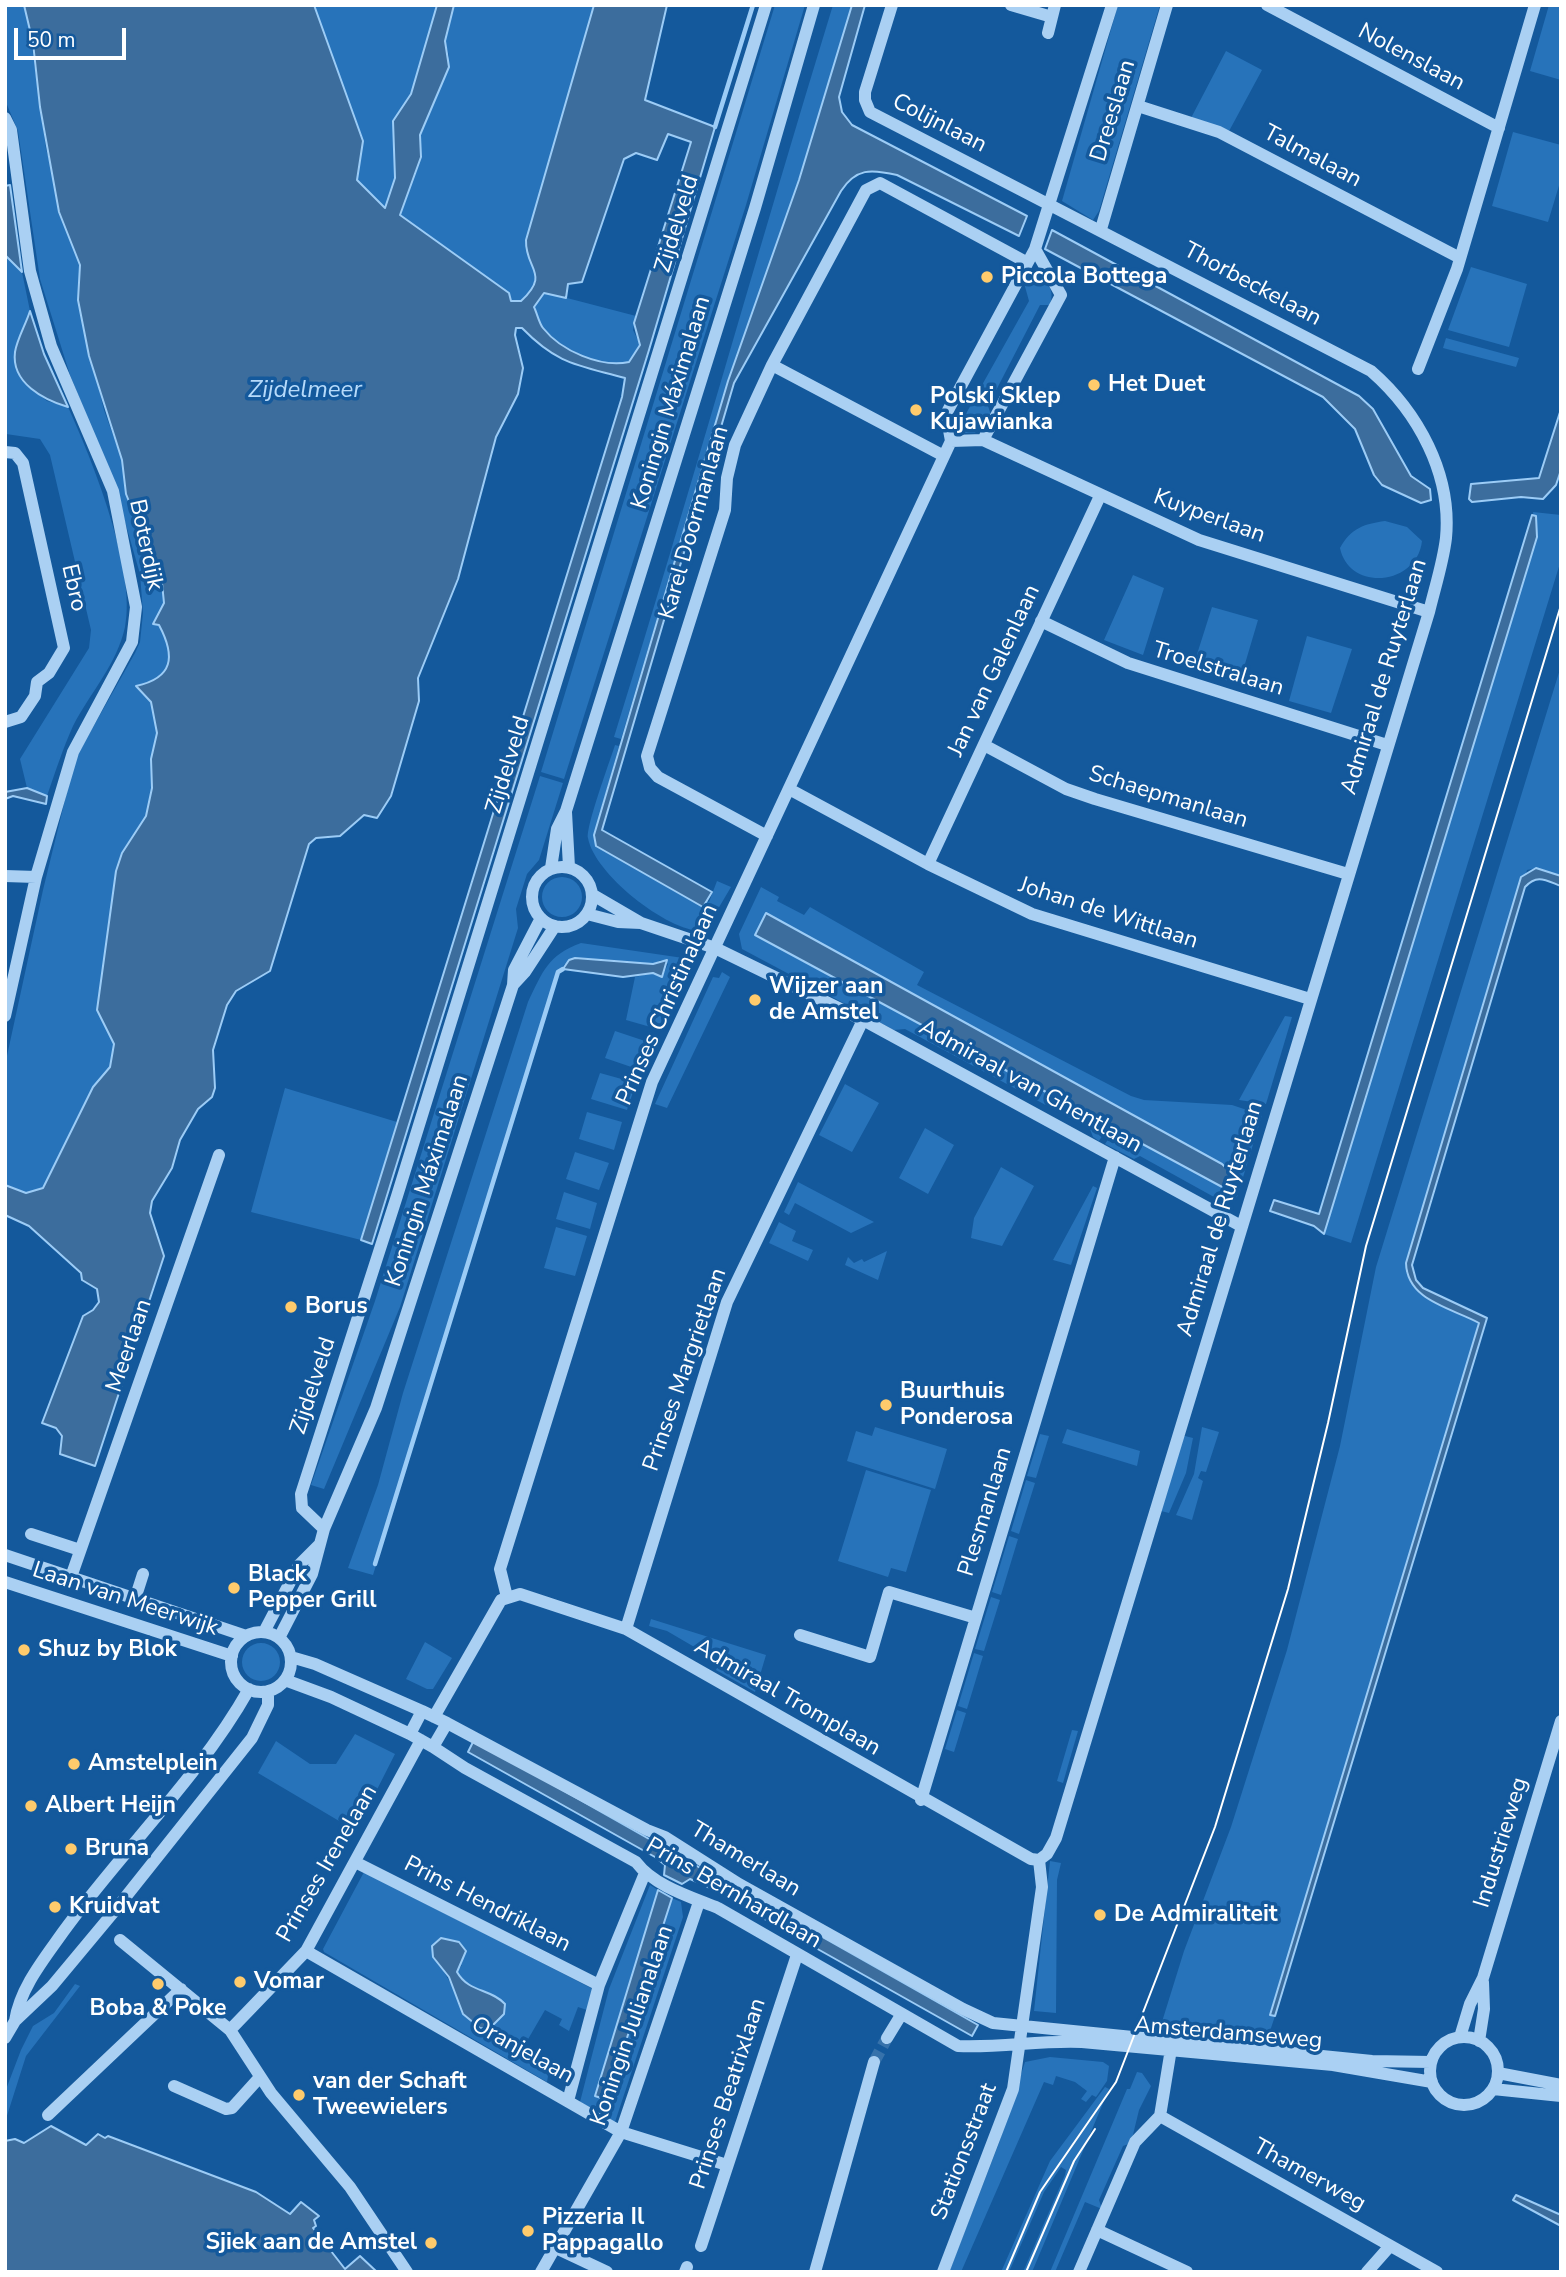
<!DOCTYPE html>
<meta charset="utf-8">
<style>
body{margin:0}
#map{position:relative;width:1566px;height:2277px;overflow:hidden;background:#14599c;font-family:"Nunito Sans",sans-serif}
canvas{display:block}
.frame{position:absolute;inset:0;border:7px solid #fff;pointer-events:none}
.scale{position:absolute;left:14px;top:28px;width:112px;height:32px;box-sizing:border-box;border:4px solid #fff;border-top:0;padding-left:9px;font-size:21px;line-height:24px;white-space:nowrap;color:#fff;-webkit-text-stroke:5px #14599c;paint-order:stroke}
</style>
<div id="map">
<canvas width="1566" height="2277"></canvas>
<div class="frame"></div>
<div class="scale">50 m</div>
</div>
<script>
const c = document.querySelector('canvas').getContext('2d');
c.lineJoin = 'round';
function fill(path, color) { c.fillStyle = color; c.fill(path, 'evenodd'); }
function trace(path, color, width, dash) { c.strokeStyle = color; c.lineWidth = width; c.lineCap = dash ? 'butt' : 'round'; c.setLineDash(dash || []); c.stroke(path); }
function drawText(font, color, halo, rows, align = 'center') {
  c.font = font + ' "Nunito Sans",sans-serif'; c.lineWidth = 7; c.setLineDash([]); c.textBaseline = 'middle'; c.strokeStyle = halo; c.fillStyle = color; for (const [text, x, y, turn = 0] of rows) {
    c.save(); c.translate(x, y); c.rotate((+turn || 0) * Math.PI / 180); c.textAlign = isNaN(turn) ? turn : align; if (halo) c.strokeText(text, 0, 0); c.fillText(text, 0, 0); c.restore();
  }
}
const green = new Path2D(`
 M5,5H24L28,18L46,149L80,265L78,300L84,327L104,410L122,460L126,494L162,583L164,603L153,623L159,625C177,658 173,676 137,686L151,702L157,734L151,759L152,788L146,816L122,853L116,871L97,1010L114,1044L110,1067L93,1087L43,1188L26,1193L5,1185V1065L43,890L75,759L135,653L140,642L143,613L140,574L113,480L70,375L40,279L18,131L5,100Z
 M314,5H437L411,94L393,121L395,178L385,208L357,180L363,141Z
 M454,5H594L526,246L534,266L535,288L521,301H511L509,293L400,215L421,157L420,135L449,56L445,41Z
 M775,5H805L746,205L564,779L541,772Z
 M833,5H852L799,180L728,381L621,739L614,737C690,494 758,249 833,5Z
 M1118,5H1160L1099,211L1093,220L1062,201Z
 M1549,5H1561V80L1530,71Z
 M1226,51L1262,70L1228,133L1191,118Z
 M1513,132L1561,145V179L1548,222L1492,206Z
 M5,255L22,272L30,311L18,343L26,384L47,401L68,407C92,459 137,572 125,627C117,664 90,693 73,726C63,748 55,773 47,796L27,788L20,759L89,648L91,630L50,455L40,439L6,434L5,429Z
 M1471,267L1527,284L1509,347L1448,330Z
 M1032,279C1048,280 1055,289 1050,305H1040L988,406L991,415L975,433H965L953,422L963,419L1029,301L1024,283Z
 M544,292L636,316L633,330L640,344C637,351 635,360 628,363C607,373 556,345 543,328C539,323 537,314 534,307Z
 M1446,338L1519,358L1516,367L1443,348Z
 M1533,512L1561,515V560L1351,1243L1324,1234L1537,537Z
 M1385,521L1407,527L1422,541C1417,586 1349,592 1340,548C1351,528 1364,524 1385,521Z
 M1133,575L1164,588L1143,655L1104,640Z
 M1212,607L1258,620L1239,684L1192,670Z
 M1307,636L1352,649L1331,713L1289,701Z
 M1561,666V876L1536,868L1527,870L1406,1272L1431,1300L1479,1322L1271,2014L1275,2016L1269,2034L1161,2025L1184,1951L1231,1827L1287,1650L1340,1446L1376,1267Z
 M615,745L619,746L594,835L709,902L717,881L731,887L705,931C670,934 594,874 588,838C586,826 610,761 615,745Z
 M540,776L563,783L539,860L527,874L516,909L518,928L400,1307L324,1489L311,1485L375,1301Z
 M542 897a20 20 0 1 1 40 0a20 20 0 1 1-40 0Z
 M761,887L779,897L777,901L804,915L810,907L924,972L917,985L1131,1096L1144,1100L1232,1105L1262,1115L1237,1197L1234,1202H1224L1221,1205L1214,1197L1140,1156L1134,1159L1105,1144L1111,1135L1135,1146L1139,1142L1224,1188L1222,1164L766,914L755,935L1109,1125L1099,1141L1093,1137L1090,1129L905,1029L894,1030L742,949L739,934Z
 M581,943L690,959L692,965L661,1030L626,1020L635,977L653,973L662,977L668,964L661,960L653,964H565L558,973L373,1575L348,1568L378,1485L403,1393L528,1002C543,971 548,955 581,943Z
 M722,972L730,977L667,1108L655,1104L713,977L719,978Z
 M1285,1016L1292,1017L1266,1104L1239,1100Z
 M615,1031L654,1044L643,1071L605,1058Z
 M600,1073L636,1083L627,1110L591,1099Z
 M845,1084L879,1103L852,1152L819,1135Z
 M285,1088L397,1122L361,1240L251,1212Z
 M587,1112L622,1122L614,1150L579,1139Z
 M925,1128L954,1145L928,1194L899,1178Z
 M575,1152L609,1163L599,1190L566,1179Z
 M1001,1167L1034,1186L1002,1246L971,1238L974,1218Z
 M798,1182L874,1222L851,1233L795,1203L789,1215L784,1212Z
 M1093,1186L1097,1188L1071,1265L1053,1260Z
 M564,1192L597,1203L590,1229L556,1219Z
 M779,1222L796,1231L792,1241L813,1250L808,1261L769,1243Z
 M556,1227L587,1236L575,1276L544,1268Z
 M887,1251L878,1280L845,1265L848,1257L854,1263L862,1259L864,1262Z
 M875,1427L947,1449L935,1489L847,1461L856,1431L872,1436Z
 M1202,1427L1219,1432L1206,1472L1201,1471L1198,1478L1203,1481L1192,1520L1176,1515L1194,1474Z
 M1067,1429L1140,1451L1137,1466L1062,1443Z
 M1040,1434L1049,1436L1036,1478L1027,1476Z
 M1181,1435L1193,1438L1186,1473L1169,1513L1161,1511Z
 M866,1470L931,1490L906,1572L891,1568L888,1577L838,1561Z
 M1026,1480L1035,1483L1019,1534L1011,1531Z
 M1009,1536L1018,1539L1001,1595L992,1592Z
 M991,1597L1000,1600L984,1651L975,1649Z
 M651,1619L766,1655L755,1692L716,1670L720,1662L667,1631L649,1626Z
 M425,1642L452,1658L433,1689H427L406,1679Z
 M242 1662a19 19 0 1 1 38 0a19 19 0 1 1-38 0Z
 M974,1653L983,1656L967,1709L958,1706Z
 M957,1710L966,1713L954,1752L945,1749Z
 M1072,1730L1078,1731L1063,1783L1057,1781Z
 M355,1734L395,1754L356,1831L258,1773L276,1741L310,1764H336Z
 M1050,1861L1061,1863L1057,1880L1056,2013L1034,2011Z
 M364,1872L593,1989L587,2010L578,2007L569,2031L559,2025L562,2019L545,2010L520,2053L549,2070L547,2082L324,1952L323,1949ZM462,1965L457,1972C465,1987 473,1989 490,1993L459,2004L458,1996L444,1972Z
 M650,1885L658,1890L595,2096L607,2099L672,1898L681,1902L683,1917L615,2122L580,2102L609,1989Z
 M75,1984L80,1986L26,2056L5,2122V2092L21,2050L33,2026L54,2013Z
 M1050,2057L1103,2062L1109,2066L1107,2081L1096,2097L1092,2095L1086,2102L1081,2099L1087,2091L1075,2082L1056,2076L1053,2085L1044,2082L961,2272H949L999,2143L1025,2062Z
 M1137,2072L1142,2073L1151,2086L1139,2110L1131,2143L1123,2146L1099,2200L1102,2209L1085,2202L1055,2272H1050L1127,2089H1130Z
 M1105,2087L1109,2089L1032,2272H1023L1065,2175L1066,2170L1061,2167L1044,2192L1009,2272H1001L1050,2161Z`);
const water = new Path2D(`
 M24,5H314L363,141L357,180L385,208L395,178L393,121L411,94L437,5H454L445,41L449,67L420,135L421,157L400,215L509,293L511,301H521C551,273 525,270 526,240L594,5H667L645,100L715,127L649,350L372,1244L361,1240L622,397L625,378C578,365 558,365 522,328H516L515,335L523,368L518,394L496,437L458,579L418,678L419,701L391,796L377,818L364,815L340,836L316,838L309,844L270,971L236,991L227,1005L213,1050L215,1088L212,1097L198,1109L180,1140L172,1168L152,1201L150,1213L164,1256L95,1466L60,1454L62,1436L56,1428L42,1423L83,1316L93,1310L99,1302L97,1289L82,1280L81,1273L29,1226L5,1215V1185L26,1193L43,1188L93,1087L110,1067L114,1044L97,1010L116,871L122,853L146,816L152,788L151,759L157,733L151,702L136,686C173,678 176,657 159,625L153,624L164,603L162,583L126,494L122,460L89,356L78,300L80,265L59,212L40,107L33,43ZM668,134L691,142L634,323L640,345L629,362C601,368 561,351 543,328C539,323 537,313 534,307L544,293L566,298L568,284L582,282L624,159L636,153L657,160Z
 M852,5H865L839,97L842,112L852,125L1027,216L1019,236L897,175C871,169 856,168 841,191L734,383L602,830L712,892L703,907L596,846L594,835L728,381L799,180Z
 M10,185L22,272L5,255V186Z
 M1052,230L1359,396L1373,409L1411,476L1430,489L1431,500L1421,503L1382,485L1374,475L1355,429L1323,397L1045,249Z
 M30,311L44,354L68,407C44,400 11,383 15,352C17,339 26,324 30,311Z
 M1561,409V470L1556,485L1543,499L1521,497L1472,502L1469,499L1471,484L1539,478Z
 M1532,515L1536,516L1537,537L1324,1234L1314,1226L1270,1211L1274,1200L1319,1214Z
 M27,788L47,796L46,804L13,796L5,799V792Z
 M1536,868L1561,876V886C1545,880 1537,874 1525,887L1412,1265L1416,1280L1423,1288L1487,1318L1275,2016L1270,2015L1479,1323C1452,1308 1407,1301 1406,1263L1521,877Z
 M766,913L1222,1164L1233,1175L1224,1188L755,935Z
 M575,958L653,964L667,960L662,977L653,973L623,977L563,969L569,960Z
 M474,1740L978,2025L972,2036L704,1885L690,1879L682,1884L664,1875L665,1865L655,1857L468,1752Z
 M658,1890L672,1898L607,2100L595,2096Z
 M441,1938L459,1942L466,1951L457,1972C469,1993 490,1988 505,2004L504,2014L489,2029L480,2028L463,2014L449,1977L433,1957L432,1946Z
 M51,2126L86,2145L98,2134L105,2138L108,2136L256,2192L290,2214L301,2202L319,2216L314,2220L316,2226L313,2228L345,2269L360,2256L377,2272H5V2141L15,2139L24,2143Z
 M1516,2195L1561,2215V2226L1513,2200Z`);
const stream = new Path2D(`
 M715,127L753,5
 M375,1564L558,972L563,969`);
const minorTunnel = new Path2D(`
 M874,2062L887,2038`);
const minor = new Path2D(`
 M892,5L865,92V100L870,112L1371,371C1418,412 1452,474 1446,538C1443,563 1435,587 1429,612L1056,1838L1047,1854L1039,1860
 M1011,5L1052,17
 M1267,5L1499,128
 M1048,33L1055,5
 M1138,106L1219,132L1460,258
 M5,118L11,130L30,271L51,346L113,491L136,607L132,642L73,752L36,877L5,1016
 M1101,229L1167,5
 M772,365L944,456
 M1418,369L1457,269L1535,5
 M983,440L1061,295L1035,249
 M951,441L983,440L1199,540L1429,612
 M5,452L15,453L23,463L64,648L49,673L37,682L35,696L21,717L5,722
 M1041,621L1128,663L1387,745
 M984,745L1066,789L1095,799L1348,874
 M789,789L928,864L1032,914L1310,999
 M566,812L569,867
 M767,836L658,777L650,768L647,756L725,510L727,478L735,445L772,365L866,190L880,183L1026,262
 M928,864L1100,496
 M532 897a30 30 0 1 1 60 0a30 30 0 1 1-60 0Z
 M551,868L557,829L566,811L755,208L814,5
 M5,876L36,877
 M593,895L641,923L715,948L863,1020L1241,1226
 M587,914L618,922L641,923
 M513,985L525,972L555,926
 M324,1529L302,1508L301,1494L397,1196L766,5
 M31,1534L80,1550
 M5,1555L246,1636
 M71,1577L219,1155
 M5,1582L232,1656
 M507,1597L500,1569L652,1082L951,441L946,414L1035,249L1112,5
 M135,1599L143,1574
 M626,1629L727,1302L863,1020
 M264,1632L299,1565L319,1545
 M231 1662a30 30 0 1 1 60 0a30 30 0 1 1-60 0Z
 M800,1635L870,1657L889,1592L976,1618
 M279,1638L312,1574L324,1529L376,1408L513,985L514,970L541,918
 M291,1657L315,1664L422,1711
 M285,1680L331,1697L410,1734
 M434,1717L501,1600L520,1594L626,1629L1031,1859L1039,1860
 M447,1723L433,1747L410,1734L422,1711L447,1723L647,1830L665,1837L739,1884L963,2009L993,2023L1372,2061L1431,2062
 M433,1747L465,1768L636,1862C654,1886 691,1897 718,1908L958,2046C1000,2048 1041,2040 1082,2042L1333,2065L1432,2082
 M921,1800L1115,1157
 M355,1862L599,1985
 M120,1940L230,2030L271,2093L350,2187L407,2272
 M306,1951L621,2132L727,2165
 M15,2021C20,1988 44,1959 63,1932C122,1850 199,1778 249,1689
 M230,2030L306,1951L421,1740
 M1460,2037L1470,2004L1483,1978L1561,1721
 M1430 2071a34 34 0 1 1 68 0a34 34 0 1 1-68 0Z
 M5,2038L15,2021L52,1986L112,1914L252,1738L268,1705V1691
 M887,2038L901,2015
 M1479,2041L1484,2009L1483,1982
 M1498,2073L1561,2085
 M174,2086L226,2109L232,2108L260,2077
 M1493,2089L1561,2096
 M568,2101L599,1985L645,1873
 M48,2115L181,1989
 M1160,2116L1437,2272
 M1097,2230L1187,2272
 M701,2246L797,1955
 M556,2248L607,2272
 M541,2272L621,2132L699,1902
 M685,2272L687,2267
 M815,2272L874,2062
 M943,2272L1013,2089L1042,1887L1039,1860
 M1079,2272L1135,2142L1160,2116L1172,2043
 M1367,2272L1390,2246`);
const tram = new Path2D(`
 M1006,2272L1040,2192L1116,2082L1215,1827L1288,1589L1328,1423L1366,1246L1561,605
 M1026,2272L1074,2161L1095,2129`);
const markers = [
 [987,277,7,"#ffcb6c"],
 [1094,385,7,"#ffcb6c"],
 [916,410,7,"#ffcb6c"],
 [755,1000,7,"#ffcb6c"],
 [291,1307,7,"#ffcb6c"],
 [886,1405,7,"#ffcb6c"],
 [234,1588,7,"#ffcb6c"],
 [24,1650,7,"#ffcb6c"],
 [74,1764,7,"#ffcb6c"],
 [31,1806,7,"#ffcb6c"],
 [71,1849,7,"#ffcb6c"],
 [55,1907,7,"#ffcb6c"],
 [1100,1915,7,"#ffcb6c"],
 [240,1982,7,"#ffcb6c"],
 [158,1984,7,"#ffcb6c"],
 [299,2095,7,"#ffcb6c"],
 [528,2231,7,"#ffcb6c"],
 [431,2243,7,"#ffcb6c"]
];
const streetNames = [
 ["Nolenslaan",1411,58,28],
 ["Dreeslaan",1114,111,-73],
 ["Colijnlaan",939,124,27],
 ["Talmalaan",1312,157,28],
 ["Zijdelveld",678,224,-73],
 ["Thorbeckelaan",1252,285,28],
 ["Koningin Máximalaan",672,403,-73],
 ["Kuyperlaan",1209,517,20],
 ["Karel Doormanlaan",695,523,-74],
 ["Boterdijk",145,545,78],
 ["Ebro",73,588,77],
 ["Troelstralaan",1218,670,17],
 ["Jan van Galenlaan",995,671,-65],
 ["Admiraal de Ruyterlaan",1385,677,-73],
 ["Zijdelveld",509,765,-73],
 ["Schaepmanlaan",1168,798,17],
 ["Johan de Wittlaan",1108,914,18],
 ["Prinses Christinalaan",668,1005,-66],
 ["Admiraal van Ghentlaan",1030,1087,29],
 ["Koningin Máximalaan",428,1181,-72],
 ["Admiraal de Ruyterlaan",1221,1219,-73],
 ["Meerlaan",130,1346,-71],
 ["Prinses Margrietlaan",686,1370,-71],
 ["Zijdelveld",314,1386,-72],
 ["Plesmanlaan",986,1512,-73],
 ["Laan van Meerwijk",125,1600,18],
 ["Admiraal Tromplaan",787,1698,30],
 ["Industrieweg",1502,1843,-73],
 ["Thamerlaan",745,1860,31],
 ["Prinses Irenelaan",328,1864,-60],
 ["Prins Bernhardlaan",733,1894,30],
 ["Prins Hendriklaan",487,1905,27],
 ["Koningin Julianalaan",633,2026,-71],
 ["Amsterdamseweg",1228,2034,5],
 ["Oranjelaan",522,2051,29],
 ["Prinses Beatrixlaan",729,2094,-72],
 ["Stationsstraat",965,2152,-69],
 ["Thamerweg",1309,2176,29]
];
const poiNames = [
 ["Piccola Bottega",1001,277],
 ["Het Duet",1108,385],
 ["Polski Sklep",930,397],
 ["Kujawianka",930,423],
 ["Wijzer aan",769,987],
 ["de Amstel",769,1013],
 ["Borus",305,1307],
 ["Buurthuis",900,1392],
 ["Ponderosa",900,1418],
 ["Black",248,1575],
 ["Pepper Grill",248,1601],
 ["Shuz by Blok",38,1650],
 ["Amstelplein",88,1764],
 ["Albert Heijn",45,1806],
 ["Bruna",85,1849],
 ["Kruidvat",69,1907],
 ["De Admiraliteit",1114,1915],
 ["Vomar",254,1982],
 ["Boba & Poke",158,2009,"center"],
 ["van der Schaft",313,2082],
 ["Tweewielers",313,2108],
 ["Pizzeria Il",542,2218],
 ["Pappagallo",542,2244],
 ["Sjiek aan de Amstel",417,2243,"right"]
];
const waterNames = [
 ["Zijdelmeer",305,391]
];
fill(green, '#2773ba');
fill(water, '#3c6d9d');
trace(water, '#9cccf6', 2);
trace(stream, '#9cccf6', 4.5);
trace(minorTunnel, '#3772ab', 12, [12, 6]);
trace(minor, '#aad0f3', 12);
trace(tram, '#fff', 2);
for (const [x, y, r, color] of markers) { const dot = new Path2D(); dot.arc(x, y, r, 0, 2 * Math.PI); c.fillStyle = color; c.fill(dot); trace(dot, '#14599c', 2.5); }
drawText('23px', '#fff', '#14599c', streetNames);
drawText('bold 23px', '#fff', '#14599c', poiNames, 'left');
drawText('italic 24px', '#b6dafa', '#14599c', waterNames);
</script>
